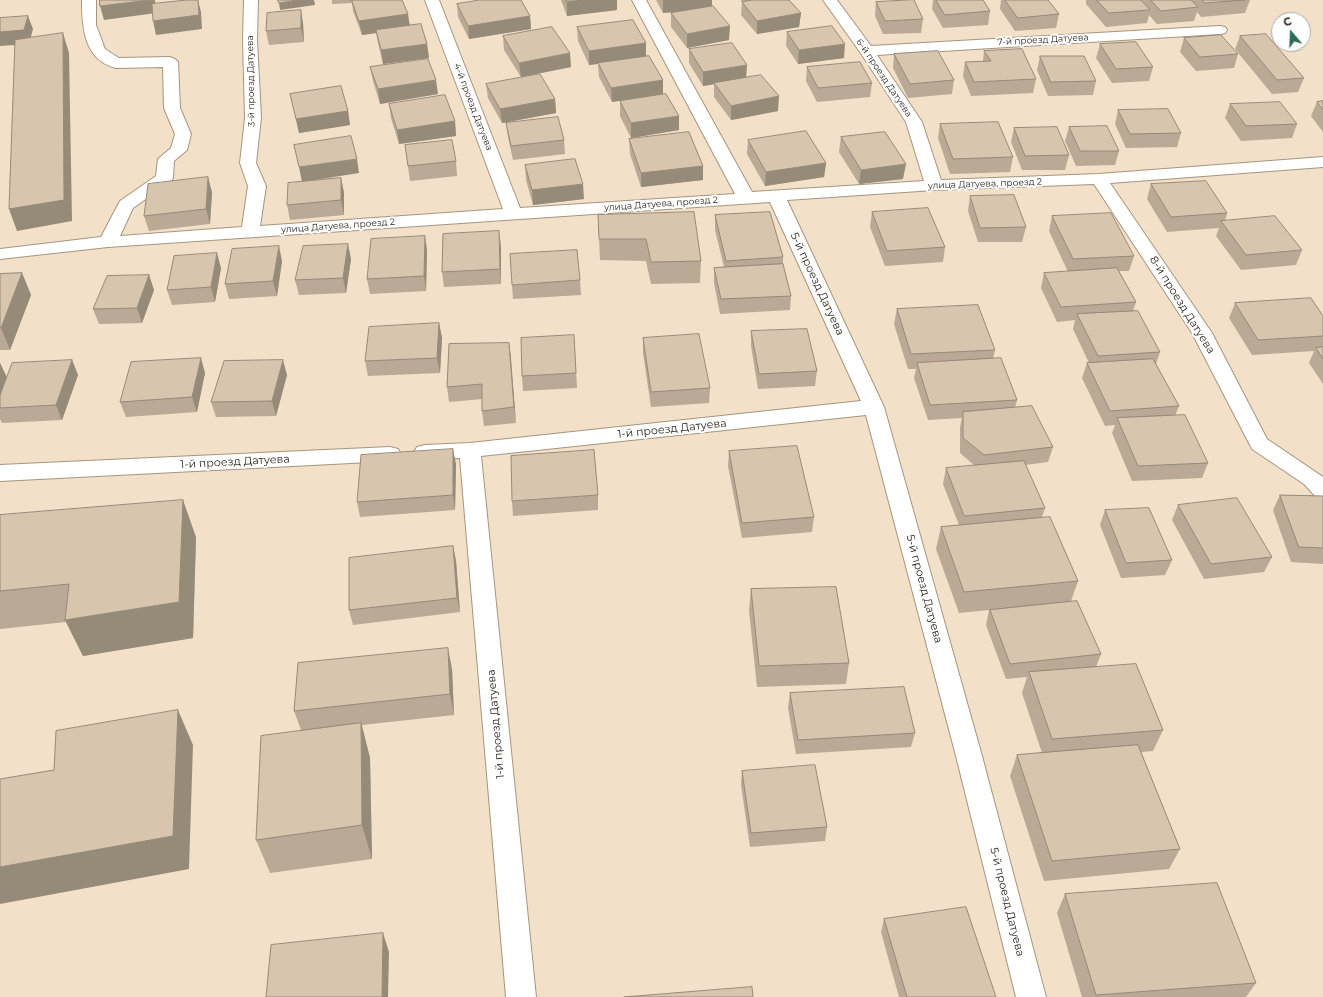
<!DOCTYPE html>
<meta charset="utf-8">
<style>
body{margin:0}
#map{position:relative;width:1323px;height:997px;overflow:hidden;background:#f2e0c8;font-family:Montserrat,sans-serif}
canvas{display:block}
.north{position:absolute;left:1271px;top:12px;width:40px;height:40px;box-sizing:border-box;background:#fff;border:1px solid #aba8a4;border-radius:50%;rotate:341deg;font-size:11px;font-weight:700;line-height:16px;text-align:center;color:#2c251c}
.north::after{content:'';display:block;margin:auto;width:14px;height:18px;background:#2c6b58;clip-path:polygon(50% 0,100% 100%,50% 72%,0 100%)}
</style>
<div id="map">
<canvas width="1323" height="997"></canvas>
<div class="north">С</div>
</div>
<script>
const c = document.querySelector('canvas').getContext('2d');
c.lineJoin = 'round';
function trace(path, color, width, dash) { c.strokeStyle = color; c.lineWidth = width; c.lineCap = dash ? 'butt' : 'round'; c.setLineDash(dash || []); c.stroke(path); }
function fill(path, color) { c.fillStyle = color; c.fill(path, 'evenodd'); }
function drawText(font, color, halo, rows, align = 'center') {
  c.font = font + ' Montserrat,sans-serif'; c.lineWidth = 4; c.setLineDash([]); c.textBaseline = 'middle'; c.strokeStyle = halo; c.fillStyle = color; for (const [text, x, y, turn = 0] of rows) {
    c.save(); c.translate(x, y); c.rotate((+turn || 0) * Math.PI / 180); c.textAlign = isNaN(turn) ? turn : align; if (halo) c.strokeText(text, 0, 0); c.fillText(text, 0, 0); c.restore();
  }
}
const minor = new Path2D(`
 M82,0H96V25L105,49L119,58L170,57L175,59L178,62L180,108L191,134L187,150L174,161L173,178L170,182L133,208L120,236L242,227L248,186L240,163L245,118L243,40L244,0H258L257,40L261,118L256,163L266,186L260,226L503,209L425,0H439L520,208L735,194L632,0H646L752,192L924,181L906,122L860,52L823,0H837L871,46L1220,26L1225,27L1227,30L1225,33L1220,34L877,55L922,122L941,180L1099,174L1323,157V167L1110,183L1212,333L1267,439L1323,477V498L1315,496L1304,484L1252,449L1192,333L1094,184L934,190L787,200L884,407L982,756L1046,997H1016L956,756L866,415L481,456L536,997H506L460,458L425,459L417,457L414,452L417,447L425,445L470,443L861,401L770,202L108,247L0,259V249L101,237L120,201L156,176L158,159L171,148L175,134L164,108L163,67L116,68C84,60 82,28 82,0Z
 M390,447L398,449L401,454L398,459L390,461L0,481V465Z`);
const wall = new Path2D(`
 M332,0H402L410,25L427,44L429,58L383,64L378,43L376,33L362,35L353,11L352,3L332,4Z
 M561,0H617V10L567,16Z
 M656,0H712V6L729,40L687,48L671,27V13L683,11L663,13Z
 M741,0H789L801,13L799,27L757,34L741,15L742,2Z
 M933,0H983L990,11L988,25L943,28L932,9Z
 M1001,0H1048L1059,14L1056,28L1015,31L1000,9Z
 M1086,0H1250L1245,13L1201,17L1197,12L1194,21L1157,24L1149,15L1147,23L1106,27L1086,4Z
 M876,2L923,19L921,33L883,34L875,16Z
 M457,4L530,16L531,29L469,39L458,17Z
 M303,23L304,42L269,45L266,31Z
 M577,27L646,43V56L663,80V94L612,102L599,77L598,64L589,65L578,41Z
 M787,32L844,58L798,64L786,46Z
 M503,36L571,67L521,77L504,50Z
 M1240,36L1304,78L1298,92L1272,94L1235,49Z
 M1184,38L1238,54L1234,68L1196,71L1180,52Z
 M1100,44L1153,67L1149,81L1112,83L1096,58Z
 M689,49L746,77L778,111L731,120L714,97V84L703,86L689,63Z
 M984,51L1036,79L1033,93L971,96L963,76L965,62L983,61Z
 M894,54L954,80L952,94L908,98L893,68Z
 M1040,56L1096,81L1093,95L1048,96L1037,70Z
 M370,67L438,94L380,104L373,81Z
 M807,67L872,83L870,97L817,102L806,81Z
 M486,84L555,99L556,113L502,123L488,98Z
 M290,94L348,111L350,125L299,133Z
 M620,101L679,130L631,138L620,116Z
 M1323,101V132L1311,116L1317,102Z
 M389,104L455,121L456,136L399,144L391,118Z
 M1230,104L1297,124L1292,138L1241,141L1225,118Z
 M1118,110L1181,133L1177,147L1126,148L1115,124Z
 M506,123L564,140L565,154L513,160L508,137Z
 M940,124L1013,157L1010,172L950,174L938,138Z
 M1069,127L1119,151L1115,165L1076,166L1065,141Z
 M1014,128L1069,155L1065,170H1022L1011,142Z
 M841,137L903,179L859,184L839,152Z
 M629,139L703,166V180L641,187L630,154Z
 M748,140L826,163L824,177L765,186L747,154Z
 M405,145L456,161L457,176L410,181Z
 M525,165L584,199L533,205L526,180Z
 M359,173L308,181L341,178L344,193V215L290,220L287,205L302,182Z
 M1151,184L1227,213L1225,221L1302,250L1296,265L1241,270L1216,236L1219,228L1167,232L1147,199Z
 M212,192L210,224L149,231L144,216Z
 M970,196L1026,227L1022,242H978L968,211Z
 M872,212L945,247L943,262L885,266L870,227Z
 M598,215L701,261L700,283L651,284L646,261L600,260Z
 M715,215L783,257V264L791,296L790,310L720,314L714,283V268L724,267L715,230Z
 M1052,216L1134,256L1129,271H1119L1136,302L1133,311L1160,352L1156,364L1179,406L1175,416L1208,463L1202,478L1132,481L1112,433L1115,425L1105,426L1082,378L1087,363H1089L1073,329L1075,320L1057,322L1041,288L1044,273L1068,272L1049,231Z
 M425,236L427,251L426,291L370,294L367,279Z
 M501,246V284L444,287L442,272Z
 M351,259L346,293L299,295L295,280Z
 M282,261L277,296L229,299L225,284Z
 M221,268L215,302L172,305L167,290Z
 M22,273L31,295L10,350H0V274Z
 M149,275L154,290L142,323L99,324L93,309Z
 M580,280L581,295L513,299L512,285Z
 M1235,303L1323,316V384L1309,363L1314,351L1252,355L1229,318Z
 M897,309L995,350L993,359L1017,400L1015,408L1053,447L1048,462L1025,465L1045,508L1042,517L1078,581L1071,601L1101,654L1096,667L1163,730L1153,751L1141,752L1180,849L1169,869L1044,881L1010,776L1017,755L1042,753L1022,693L1027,677L1006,679L986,625L989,610L959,613L936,549L941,527L959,525L943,484L946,468L975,466L960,453V427L962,418L928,420L914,378L916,369H908L894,324Z
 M439,323L442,338L440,373L368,376L365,361Z
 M751,331L817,371L815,386L758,389L751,346Z
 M574,335L577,388L523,391L522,376Z
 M643,338L710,388L709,403L651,407L643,353Z
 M509,343L516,423L484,426L482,411V399L449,402L447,387Z
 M72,360L78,375L62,420L2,423L0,419V363L7,377Z
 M205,373L197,412L126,417L120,402Z
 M287,375L276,416L216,417L211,402Z
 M729,451L814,517L812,532L742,538L728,466Z
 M456,464L455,510L360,517L357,502Z
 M598,495V510L513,516L512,501Z
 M1280,495L1323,496V564L1291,562L1273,510Z
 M1178,505L1272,557L1264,572L1204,579L1172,520Z
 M1105,510L1172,560L1165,575L1121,578L1100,525Z
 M0,515L196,537L193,638L83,656L66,622L0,629Z
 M453,546L456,561L460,612L353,625L349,610Z
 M751,589L849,663L846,684L757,687L749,611Z
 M452,669L454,715L362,725L370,758L372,859L270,873L256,840L301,730L294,711Z
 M790,693L915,733L911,747L796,754L788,708Z
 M742,771L827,827L825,841L750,847L741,785Z
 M1065,894L1256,983L1246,997H1082L1057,913Z
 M884,919L996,997H899L881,932Z`);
const shadedWall = new Path2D(`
 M150,0H155L156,13L104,20L100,6Z
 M198,0L201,12L202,29L156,35L153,21Z
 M299,0H314L315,5L280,10L279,3Z
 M585,0H617V10L567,16V2Z
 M663,0H712V8L663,13Z
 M301,10L303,23L304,42L301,28Z
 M801,13L799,27L757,34V21Z
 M408,14L410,28L376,30V33L362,35L359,21Z
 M28,16L33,29L29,44L0,46V32Z
 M530,16L531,29L469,39L468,26Z
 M730,26L729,40L687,48V34Z
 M63,33L69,53L72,221L17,231L9,209Z
 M646,43V57L589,65V51Z
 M427,44L429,58L383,64L381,50Z
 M845,44L844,58L798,64L799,50Z
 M570,53L571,67L521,77L519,63Z
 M747,65L746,79L703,86V72Z
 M436,80L438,94L380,104L378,89Z
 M663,80V94L612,102L611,88Z
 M779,96L778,111L731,120V106Z
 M555,99L556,113L502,123L500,109Z
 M348,111L350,125L299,133L296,119Z
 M679,116V130L631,138V123Z
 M455,121L456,136L399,144L397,130Z
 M357,159L359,173L302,182L299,167Z
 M826,163L824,177L765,186L766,172Z
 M906,164L903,179L859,184L861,170Z
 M703,166V180L641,187V173Z
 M208,177L212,192L210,224L206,209Z
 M341,178L344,193V215L341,200Z
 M583,184L584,199L533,205L532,190Z
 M499,231L501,246V284L500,269Z
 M425,236L427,251L426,291L424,276Z
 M348,244L351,259L346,293L343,278Z
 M279,246L282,261L277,296L273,281Z
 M217,253L221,268L215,302L211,287Z
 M22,273L31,295L10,350L1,328Z
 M149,275L154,290L142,323L137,308Z
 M439,323L442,338L440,373L437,358Z
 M509,343L511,358L516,423L514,407Z
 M201,358L205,373L197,412L192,397Z
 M72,360L78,375L62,420L56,405Z
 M283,360L287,375L276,416L272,401Z
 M0,363L7,378L0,395Z
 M453,449L456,464L455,510L453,495Z
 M183,500L196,537L193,638L83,656L65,620Z
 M453,546L456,561L460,612L457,598Z
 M448,648L452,669L454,715L450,694Z
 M178,710L193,745L189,869L0,904V867Z
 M361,723L370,758L372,859L362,825Z
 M383,933L389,952L388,997H382Z`);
const building = new Path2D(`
 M100,0H150L100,6Z
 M187,0H198L199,15L153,21L152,4Z
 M278,0H299L279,3Z
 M352,0H402L408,14L359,21Z
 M480,0H521L530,16L468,26L457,4Z
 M566,0H585L567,2Z
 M753,0H789L801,13L757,21L742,2Z
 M914,0L923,19L885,21L876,2Z
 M936,0H983L990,11L945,15Z
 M1005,0H1048L1059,14L1018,18Z
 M1097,0H1141L1150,10L1109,13Z
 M1151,0H1191L1198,7L1161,11Z
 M1202,0H1245L1205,3Z
 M713,6L730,26L687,34L671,13Z
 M301,10V28L266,31L267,13Z
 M28,16L24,30L0,32V18Z
 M633,20L646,43L589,51L577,27Z
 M421,24L427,44L381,50L376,30Z
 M832,26L845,44L799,50L787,32Z
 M552,27L570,53L519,63L503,36Z
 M63,33L64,200L9,209L15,40Z
 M1266,34L1304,78L1277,80L1240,36Z
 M1221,35L1238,54L1200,57L1184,38Z
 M1136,42L1153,67L1116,69L1100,44Z
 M732,43L747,65L703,72L689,49Z
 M1022,49L1036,79L974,82L965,62L991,61L984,51Z
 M938,51L954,80L910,84L894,54Z
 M649,56L663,80L611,88L598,63Z
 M1040,56H1084L1096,81L1051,82Z
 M428,59L436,80L378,89L370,67Z
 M860,62L872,83L818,88L807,67Z
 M540,74L555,99L500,109L486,84Z
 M761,75L779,96L731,106L714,83Z
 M341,86L348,111L296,119L290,94Z
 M666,94L679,116L631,123L620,101Z
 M445,95L455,121L397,130L389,104Z
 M1323,101V110L1317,102Z
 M1280,102L1297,124L1246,126L1230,104Z
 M1168,109L1181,133L1130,134L1118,110Z
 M558,117L564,140L511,146L506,123Z
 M998,122L1013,157L953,159L940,124Z
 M1107,126L1119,151H1080L1069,127Z
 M1057,127L1069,155L1025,156L1014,128Z
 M806,131L826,163L766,172L748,140Z
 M689,132L703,166L641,173L629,139Z
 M885,132L906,164L861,170L841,137Z
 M351,136L357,159L299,167L294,145Z
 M452,140L456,161L408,166L405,145Z
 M575,159L583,184L532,190L525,165Z
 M208,177L206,209L144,216L148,184Z
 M341,178V200L287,205L288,183Z
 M1206,181L1227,213L1171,217L1151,184Z
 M1014,195L1026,227L980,228L970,196Z
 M928,208L945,247L887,251L872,212Z
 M694,212L701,261L651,262L646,239H599L598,215Z
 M770,212L783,257L726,261L715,215Z
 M1111,213L1134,256L1073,259L1052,216Z
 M1275,216L1302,250L1246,255L1221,221Z
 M499,231L500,269L442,272L443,234Z
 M425,236L424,276L367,279L371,239Z
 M348,244L343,278L295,280L303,246Z
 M279,246L273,281L225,284L232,249Z
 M577,250L580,280L512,285L510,254Z
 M217,253L211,287L167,290L174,256Z
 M783,264L791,296L721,299L714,268Z
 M1117,268L1136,302L1061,307L1044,273Z
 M22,273L1,328H0V274Z
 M149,275L137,308L93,309L107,276Z
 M1311,298L1323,316V336L1258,340L1235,303Z
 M978,305L995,350L911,354L897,309Z
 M1138,311L1160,352L1098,356L1077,314Z
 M439,323L437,358L365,361L369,327Z
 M807,329L817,371L759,374L751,331Z
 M699,334L710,388L651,392L643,338Z
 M574,335L576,373L522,376L521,338Z
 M509,343L514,407L482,411V384L447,387L449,344Z
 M1323,347V359L1316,348Z
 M201,358L192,397L120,402L131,362Z
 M1001,358L1017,400L930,405L917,363Z
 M1153,359L1179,406L1110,411L1087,363Z
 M72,360L56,405L0,408V395L12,363Z
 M283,360L272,401L211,402L224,361Z
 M1032,406L1053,447L984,455L963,438V412Z
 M1185,415L1208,463L1138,466L1117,418Z
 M797,446L814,517L742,523L729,451Z
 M453,449V495L357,502L361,455Z
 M594,450L598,495L512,501L511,456Z
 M1024,461L1045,508L964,516L946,468Z
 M1280,495L1323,496V548L1299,547Z
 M1237,498L1272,557L1211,564L1178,505Z
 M183,500L179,602L65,620L69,584L0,591V515Z
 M1149,508L1172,560L1126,563L1105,510Z
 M1050,517L1078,581L964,592L941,527Z
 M453,546L457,598L349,610V558Z
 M836,587L849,663L759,666L751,589Z
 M1077,601L1101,654L1010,664L990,610Z
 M448,648L450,694L294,711L298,663Z
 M1136,664L1163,730L1052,739L1029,672Z
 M904,687L915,733L798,740L790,693Z
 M178,710L173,836L0,867V779L54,770L56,731Z
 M361,723L362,825L256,840L261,736Z
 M1138,745L1180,849L1052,861L1017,755Z
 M815,765L827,827L751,833L742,771Z
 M1217,883L1256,983L1096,995L1065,894Z
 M966,907L996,997H907L884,919Z
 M383,933L382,997H266L271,945Z
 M752,987L753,997H624Z`);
const farStreetnames = [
 ["7-й проезд Датуева",1043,40,-3],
 ["6-й проезд Датуева",884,78,56],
 ["3-й проезд Датуева",251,81,-91],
 ["4-й проезд Датуева",473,107,69],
 ["улица Датуева, проезд 2",985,184,-2],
 ["улица Датуева, проезд 2",661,204,-4],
 ["улица Датуева, проезд 2",338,226,-4]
];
const streetNames = [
 ["5-й проезд Датуева",817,284,65],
 ["8-й проезд Датуева",1182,305,58],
 ["1-й проезд Датуева",672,429,-6],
 ["1-й проезд Датуева",235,462,-3],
 ["5-й проезд Датуева",924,589,75],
 ["1-й проезд Датуева",496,724,-95],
 ["5-й проезд Датуева",1007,902,76]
];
trace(minor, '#a6957e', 2);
fill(minor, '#fff');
fill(wall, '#b9a995');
fill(shadedWall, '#968a79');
fill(building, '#d7c5ad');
trace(building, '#968a79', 1);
drawText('9px', '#2c251c', '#fff', farStreetnames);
drawText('11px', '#2c251c', '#fff', streetNames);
</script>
